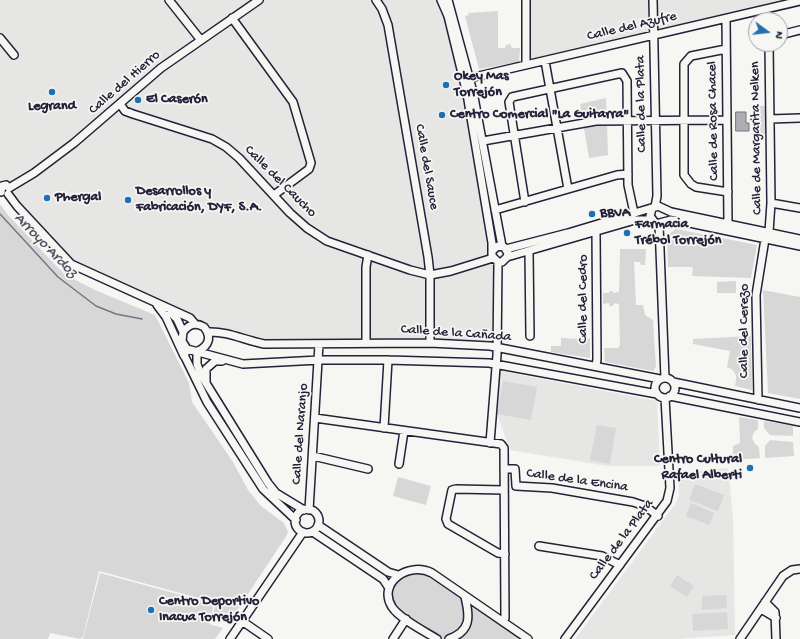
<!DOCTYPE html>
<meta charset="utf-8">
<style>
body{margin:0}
#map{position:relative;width:800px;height:639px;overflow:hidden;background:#f6f6f2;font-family:"Gochi Hand",sans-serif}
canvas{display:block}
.north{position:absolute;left:748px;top:12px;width:40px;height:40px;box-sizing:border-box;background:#f6f6f2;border:1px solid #a1a1a9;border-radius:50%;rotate:105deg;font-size:11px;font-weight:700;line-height:16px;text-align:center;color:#22223b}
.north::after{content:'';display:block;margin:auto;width:14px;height:18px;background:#1f6fb2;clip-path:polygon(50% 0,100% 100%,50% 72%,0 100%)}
</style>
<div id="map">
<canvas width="800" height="639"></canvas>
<div class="north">N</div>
</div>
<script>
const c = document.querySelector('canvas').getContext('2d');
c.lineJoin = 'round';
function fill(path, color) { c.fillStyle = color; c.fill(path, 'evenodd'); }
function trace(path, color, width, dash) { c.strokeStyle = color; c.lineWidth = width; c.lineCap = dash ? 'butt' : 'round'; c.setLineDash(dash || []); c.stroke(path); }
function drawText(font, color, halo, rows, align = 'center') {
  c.font = font + ' "Gochi Hand",sans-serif'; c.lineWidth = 3.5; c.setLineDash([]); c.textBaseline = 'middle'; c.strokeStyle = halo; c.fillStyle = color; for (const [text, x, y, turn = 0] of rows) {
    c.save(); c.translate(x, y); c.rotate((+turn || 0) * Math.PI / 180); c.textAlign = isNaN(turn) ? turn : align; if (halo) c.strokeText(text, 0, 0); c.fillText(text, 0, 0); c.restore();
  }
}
const built = new Path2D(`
 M0,0H441L464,80L495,261L497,347L264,344L206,329L79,269L0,183Z
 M526,0H800L526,65Z
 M500,371L657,401L660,466H607L510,450L497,414Z
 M728,468L733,516L735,635L675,639H575L676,503L679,495L678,476L694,471Z`);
const green = new Path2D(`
 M498,11V48H505L506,45L510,44L512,48H520L519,62L479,69L465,16L469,15L468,13Z
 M606,98L608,155L589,158L580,104Z
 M758,106H766V134H755L754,119L758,118Z
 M0,204L8,215L64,274L95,290L155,315L189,383L192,402L233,462L248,490L261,506L284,523L288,532L287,535L238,609L230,617L213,612L217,603L99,571L83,637L80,639L50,633L48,639H0Z
 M676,229L757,245L751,278L692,276L693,268L691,267H668L667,235Z
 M620,249H646L645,265H641L640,262H634L636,305H643L645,315L653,320L656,367L653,371L605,362L604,348H618L620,345L619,304L614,303L613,306H609V303L603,304V293H609V291H613V293L619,292Z
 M736,281V293H717V282Z
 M763,290L800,297V399L768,393Z
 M751,336L752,390L735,386C737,376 737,371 727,367L730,351L693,344V339Z
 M580,337H584L585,339L590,338V358L551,352V346H561V338L580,339Z
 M503,381L537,387L531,420L497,414Z
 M739,417L758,420V429L754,432L752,438L755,444L759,447L760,458L733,460V446L740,443Z
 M764,421L793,426V436L770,435L764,428Z
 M597,425L616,428L610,464L590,460Z
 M770,440L793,442L794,456L765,458V446Z
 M398,477L431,486L426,505L393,496Z
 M695,484L724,495L718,511L689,500Z
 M691,503L714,513L709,525L686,516Z
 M416,571L430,576L521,639H440L395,607L391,596L392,589L400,576Z
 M100,573L214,604L209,624L223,628L215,639H83Z
 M677,575L694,586L687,597L670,586Z
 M726,595L727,608L702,610V596Z
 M727,612L728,629L693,631L692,614Z`);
const water = new Path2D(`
 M736,112H746V123H749V131H736Z`);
const stream = new Path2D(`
 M0,214L58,277L96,306L116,314L142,319`);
const minor = new Path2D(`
 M169,0L200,39
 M376,0L382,9L388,25L428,257L430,275V343
 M441,0L448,16L467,94L492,243V256L498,262H502L507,257L508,253L504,247L498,246L493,250
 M448,0L473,92L502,246
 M526,0V65
 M653,0L657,196L655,207
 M767,9L768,20
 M232,18L293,102L311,163L309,169L274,195
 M726,19L728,223
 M780,35L800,30
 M0,38L14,55
 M769,44L771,203L769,232
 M726,49L691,56L684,64V175L691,184L696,187L728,192
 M545,61L568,189
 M470,78L800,1
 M120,104L125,111L133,114L212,139L226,147L239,158L290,213L307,228L327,241L410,270L430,275L451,271L493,258
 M770,119L800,118
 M483,141L596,121L726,120
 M9,188L34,173L74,143L161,68L259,0
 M1,192L2,186L6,185L9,188
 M8,194L17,206L71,264L190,318L195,324
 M525,202L509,102L512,97L622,73L627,81L628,185L634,213
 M771,203L800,208
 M652,209L650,216L656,224L671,220L680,221L800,246
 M495,210L617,175L628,174
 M659,224L665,378
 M506,249L568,233L658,206L671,212L800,239
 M529,252L530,336
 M507,257L635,220H651
 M157,305L166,317L184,356
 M170,312L177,319L183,332
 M208,332C227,331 244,340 264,344L430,343L490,346L660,379
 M366,343V267L368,255
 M184,345L185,357L207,402L263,489L296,520
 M197,351V364L201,375L268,483L276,493L304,510
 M198,351C209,346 212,337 204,327C195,322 189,324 183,332L182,341L187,349L243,364L319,360H388L489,363L657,394
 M596,366L597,359L596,232
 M655 388a10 10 0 1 1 20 0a10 10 0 1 1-20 0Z
 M206,382V369L215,361H222
 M673,382L800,408
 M670,396L800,422
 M758,400L756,295L765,239
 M315,418L501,444L504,448L505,618L503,622
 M384,428L388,360
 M490,443L497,355L498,262
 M313,456L368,469
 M399,464L404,431
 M504,469H515L516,486L552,488L633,502L645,506L658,516
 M504,490L456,489L452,490L446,519L448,524L498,553L505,554
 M295 521a12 12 0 1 1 24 0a12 12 0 1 1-24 0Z
 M309,510L319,344
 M318,525L388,572L398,575
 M313,532L383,579L389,588
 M539,546L602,556L620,565
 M765,602L775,612L776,639
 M761,609L776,618
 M242,621L268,639
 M230,639L303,532
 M393,639L406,619
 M437,639C424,631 400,619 392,607C377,583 408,561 432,573L528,639
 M449,639C471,631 470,617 465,597
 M565,639L667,501L670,488L665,398
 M740,639L783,576L792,570L800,569`);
const markers = [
 [446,85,4,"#1f6fb2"],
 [52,92,4,"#1f6fb2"],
 [138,100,4,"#1f6fb2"],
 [442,115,4,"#1f6fb2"],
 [47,198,4,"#1f6fb2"],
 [128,200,4,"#1f6fb2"],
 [592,214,4,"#1f6fb2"],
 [627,233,4,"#1f6fb2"],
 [750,468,4,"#1f6fb2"],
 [151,610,4,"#1f6fb2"]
];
const streetNames = [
 ["Calle del Azufre",632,27,-13],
 ["Calle del Hierro",125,83,-41],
 ["Calle de la Plata",642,104,-91],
 ["Calle de Rosa Chacel",714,121,-91],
 ["Calle de Margarita Nelken",757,138,-91],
 ["Calle del Sauce",426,167,80],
 ["Calle del Caucho",280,182,45],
 ["Calle del Cedro",584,299,-90],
 ["Calle del Cerezo",745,331,-90],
 ["Calle de la Cañada",456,334,4],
 ["Calle del Naranjo",301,434,-86],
 ["Calle de la Encina",577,481,8],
 ["Calle de la Plata",622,540,-53]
];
const poiNames = [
 ["Okey Mas",454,77],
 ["Torrejón",454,93],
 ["El Caserón",146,100],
 ["Legrand",52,107,"center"],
 ["Centro Comercial \"La Guitarra\"",450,115],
 ["Desarrollos y",136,192],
 ["Fabricación, DYF, S.A.",136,208],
 ["Phergal",55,198],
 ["BBVA",600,214],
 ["Farmacia",635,225],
 ["Trébol Torrejón",635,241],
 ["Centro Cultural",742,460,"right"],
 ["Rafael Alberti",742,476,"right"],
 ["Centro Deportivo",159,602],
 ["Inacua Torrejón",159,618]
];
const waterNames = [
 ["Arroyo Ardoz",45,246,46]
];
fill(built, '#e6e6e4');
fill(green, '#d7d7d7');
fill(water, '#adadb3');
trace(water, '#757583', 1);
trace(stream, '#757583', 1.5);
trace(minor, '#22223b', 10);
trace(minor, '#f6f6f2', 7);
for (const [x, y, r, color] of markers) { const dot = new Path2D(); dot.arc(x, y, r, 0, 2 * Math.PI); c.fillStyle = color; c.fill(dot); trace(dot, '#f6f6f2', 1.5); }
drawText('14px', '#22223b', '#f6f6f2', streetNames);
drawText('bold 14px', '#22223b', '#f6f6f2', poiNames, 'left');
drawText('italic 15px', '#535365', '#f6f6f2', waterNames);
</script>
